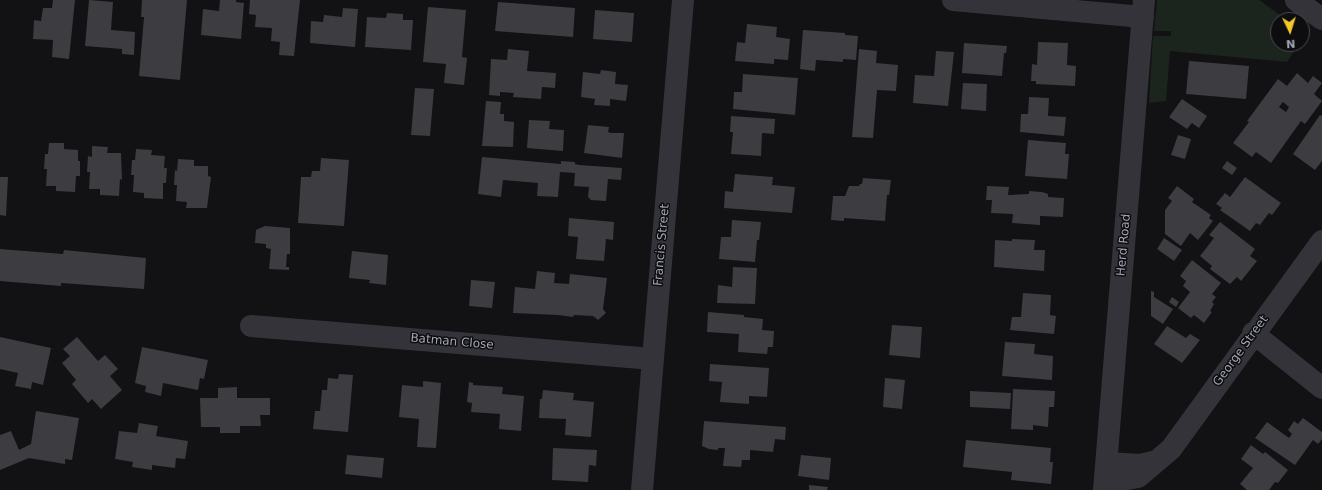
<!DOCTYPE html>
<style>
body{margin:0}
#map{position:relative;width:1322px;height:490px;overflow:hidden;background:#121214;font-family:"DejaVu Sans",sans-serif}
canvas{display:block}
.north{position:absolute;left:1270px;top:12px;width:40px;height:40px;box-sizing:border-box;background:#0d0d0f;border:1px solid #494b51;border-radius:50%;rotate:176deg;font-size:11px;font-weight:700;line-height:16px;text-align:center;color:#a3a7b5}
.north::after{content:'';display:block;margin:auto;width:14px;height:18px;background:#f5c729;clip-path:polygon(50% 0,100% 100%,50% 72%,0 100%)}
</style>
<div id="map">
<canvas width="1322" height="490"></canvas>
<div class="north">N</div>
</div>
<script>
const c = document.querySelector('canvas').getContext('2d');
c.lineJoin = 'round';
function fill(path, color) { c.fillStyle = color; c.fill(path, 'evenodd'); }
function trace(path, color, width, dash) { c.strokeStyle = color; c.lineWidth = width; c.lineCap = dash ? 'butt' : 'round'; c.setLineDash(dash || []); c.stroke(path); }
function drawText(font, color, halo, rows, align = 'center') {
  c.font = font + ' "DejaVu Sans",sans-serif'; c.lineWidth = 3; c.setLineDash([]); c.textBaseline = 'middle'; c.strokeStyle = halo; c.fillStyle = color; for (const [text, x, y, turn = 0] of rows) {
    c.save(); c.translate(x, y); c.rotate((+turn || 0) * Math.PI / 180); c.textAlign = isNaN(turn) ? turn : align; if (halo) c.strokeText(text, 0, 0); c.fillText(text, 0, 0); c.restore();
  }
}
const green = new Path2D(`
 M1157,0H1259L1287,20H1278V44H1299L1287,62L1170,51L1166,101L1149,103L1153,36H1171V31H1154Z`);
const building = new Path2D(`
 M53,0H75L69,59L52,57L53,40L33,39L34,20L41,21L43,8H52Z
 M89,0L113,2L111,30L135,32L134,55L122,54V49L85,46Z
 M142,0H187L180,80L139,76L144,17H141Z
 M220,0H236V2L244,3L241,39L201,35L203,9L219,11Z
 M250,0H300L294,56L279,55L280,42L271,41L272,28L255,27L256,15L249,14Z
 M498,2L575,8L573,37L495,31Z
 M428,7L466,10L462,57L467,58L464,85L444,83L446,64L423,62Z
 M343,8L358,9L355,47L310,43L311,21L323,22L324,15L342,17Z
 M595,10L634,13L632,42L593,39Z
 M387,13L403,14V20H413L411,50L365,47L367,17L386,18Z
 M747,24L777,27L776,37L790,39L788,60L774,59V64L735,61L737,42L745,43Z
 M803,30L845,33V35L858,36L856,60L843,59V62L816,60L815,71L800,69Z
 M1038,42L1068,43L1067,65L1076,66L1075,86L1036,84V81H1031L1032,64L1037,65Z
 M964,43L1007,46L1006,53H1004L1002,76L962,73Z
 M508,49L529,51L527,71L556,73L555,88L542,87L541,99L513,97L514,93L500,92V96L489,95L491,59L507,60Z
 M859,49L877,51L876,63L898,65L896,91L877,90L873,138L852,137Z
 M936,51L954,52L948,106L913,103L915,75L934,76Z
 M1189,61L1249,66L1246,99L1186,94Z
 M601,70L616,72L615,84L628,85L626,101L610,99V106L594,105L595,99L581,97L583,72L600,74Z
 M1297,73L1308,83L1313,76L1322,83L1314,94L1322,101L1305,124L1301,121L1271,163L1256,152L1252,157L1233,143L1249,122L1247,121L1278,79L1287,86ZM1283,102L1289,107L1286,112L1279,107Z
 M743,74L798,78L795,115L733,109L734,92H742Z
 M963,83L987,84L986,111L961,109Z
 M415,88L434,89L430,136L411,135Z
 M1029,97L1049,98L1048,116L1066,117L1064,136L1020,132L1021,114H1028Z
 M1182,99L1207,116L1199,128L1192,123L1187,129L1169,117Z
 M486,101L501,102L500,114H504V121L514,122L513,147L482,146Z
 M1320,115L1322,116V161L1315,170L1293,154Z
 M731,116L775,119L774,134L762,133L761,156L731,154L733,132H730Z
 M529,120L550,121L549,129L564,130L563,151L527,148Z
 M588,125L609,127L608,132L611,133H624L622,158L584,153Z
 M1178,135L1191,139L1185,159L1171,155Z
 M1028,140L1066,143L1065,154H1069L1067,179L1025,176Z
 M49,143H64V149L78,150V161H80V176H76L75,192L56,191V186H46L47,169H44L45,154H48Z
 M92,146L108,147L107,153H121L122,180L120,179L119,196L100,195V189H89L90,172H87L88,156L92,157Z
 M136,149L152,150L151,155L165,156L164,168H167L166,183H163V199L144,198V193L133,192L134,175H131L132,160H135Z
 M482,157L561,164V161L575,162V164L579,165L622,168L621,180L608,179L606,201L591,200L588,197L589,187L574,186L575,173L560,172L558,197L537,196L538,183L503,180L501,197L478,194Z
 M321,158L349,160L344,226L298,223L301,177H311L312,171H320Z
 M178,159L194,160V166H208V176L211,177L207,208H186L187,202L176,201L177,185H174L175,170L177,171Z
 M1227,161L1237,168L1232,175L1222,168Z
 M735,174L773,177L772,185L795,187L792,213L724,208L725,191L733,192Z
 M0,177H8L6,216L0,215Z
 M1245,177L1281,203L1272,215L1269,213L1260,225L1256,223L1250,231L1220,210L1222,208L1216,204L1225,193L1230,197Z
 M863,178L891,180L889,195H887L885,221L844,218V221L831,220L833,196H845L849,186H859L860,184H862Z
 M987,186L1009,187L1008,195L1029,194V191L1042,192L1048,194V197L1064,198L1063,217L1040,216V225L1012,223L1013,214L991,213L992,200H986Z
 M1177,186L1194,199L1192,202L1211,215L1209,218L1213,221L1198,240L1190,233L1181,246L1165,234V210L1172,201L1168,198Z
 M569,218L614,222L613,240L606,239L604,261L576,259L578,237L568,236Z
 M732,220L761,222L759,240H757L755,262L719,259L721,237H731Z
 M1220,222L1255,249L1250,256L1257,261L1241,281L1237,277L1230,284L1210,269L1212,266L1200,256L1214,238L1209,235Z
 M265,226L290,228V254H287L286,267H289V270L269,269L271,249L266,248V244L255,243L256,230Z
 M1164,238L1182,250L1174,261L1157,249Z
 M1012,239L1035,240L1034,250H1045L1044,271L994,267L995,240L1012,241Z
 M0,249L63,254L64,250L146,258L144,289L61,283V286L0,281Z
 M352,251L388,255L386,285L369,283L370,280L349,278Z
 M1192,260L1221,283L1212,294L1216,297L1212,302L1214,304L1210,311L1212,312L1204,323L1194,315L1191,318L1178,308L1190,292L1183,286L1186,281L1180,276Z
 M733,267L757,268L755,304L717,303L718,285L732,287Z
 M537,271L555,273L554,283L569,284L570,274L607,278L603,309L606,313L598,320L593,316L574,315L573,317L558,315L513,313L515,287L535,289Z
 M471,280L495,282L492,308L469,306Z
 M1151,291L1154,292V297L1173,309L1163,324L1151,316Z
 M1023,293L1051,295L1050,315L1056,316L1054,334L1010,330L1012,317H1021Z
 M1172,297L1179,302L1176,307L1169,302Z
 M708,312L744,315V317L763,319L762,330L774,331L773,347H768L767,354L738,352L739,334L707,332Z
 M892,325L922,327L920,358L889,355Z
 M1167,326L1186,338L1190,334L1200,340L1182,363L1154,344Z
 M0,337L51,348L43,385L32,382L31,389L15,386L18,373L0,369Z
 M77,337L98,361L105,355L118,369L110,376L122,390L101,409L92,399L88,403L72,384L76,380L62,363L70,356L63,349Z
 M1005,342L1035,344L1034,354L1053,356L1052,380L1002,376Z
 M142,347L208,360L204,379L200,378L198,390L163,383L161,396L145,392L146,386L135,383Z
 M710,364L769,368L767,397L749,396V404L720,402L722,382L709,381Z
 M339,374L353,375L348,432L313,429L315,411H320L322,390H327L328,378L338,379Z
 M885,378L905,380L902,409L883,407Z
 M423,381L441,383L436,448L417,447L419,419L399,417L402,385L423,387Z
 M469,382L473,383V385L503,387L502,394L524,396L521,431L499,429L500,414L471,412L472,403L467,402Z
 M237,387V398H270V415H260L261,426H240V433H220V427H201L200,398H218V388Z
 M1013,389L1055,391L1054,407H1049L1048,427L1033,425V430L1011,429Z
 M543,390L574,393L573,400L594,402L591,437L565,435L566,419L539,418L540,399H542Z
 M970,391L1011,393L1010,409L970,407Z
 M36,411L79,418L72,460L65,459V464L29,458L0,470V435L11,431L19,450L31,444Z
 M1303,418L1322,432V439L1318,444L1313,440L1295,465L1255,438L1267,422L1289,438L1292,434L1288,430L1294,421L1298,424Z
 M704,421L786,427L785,440L775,439L773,452L750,450V460H742L741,467L723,466L725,448H718V450L709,449L702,446Z
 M139,423L158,426L156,436L188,441L185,459L176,458L175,468L152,465V470L132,467L133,462L115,459L119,431L137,433Z
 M966,440L1051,448L1050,462H1053L1051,484L1011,480L1012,472L963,467Z
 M1251,445L1263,454L1265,452L1288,470L1278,483L1275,482L1269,490H1247L1240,484L1253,468L1241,459Z
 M553,448L597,450L596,466L589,465L588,482L552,480Z
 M347,455L384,458L382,478L345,474Z
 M801,455L831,458L829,480L798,476Z
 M809,485L828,487L827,490H809Z`);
const minor = new Path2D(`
 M953,0L1143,17
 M1296,0L1322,19
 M251,326L653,359
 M1253,333L1322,388
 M1107,463L1140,465L1157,461
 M1105,483L1138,477L1171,449L1322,241
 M642,490L683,0
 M1104,490L1144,0`);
const streetNames = [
 ["Francis Street",662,245,-85],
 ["Herd Road",1124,245,-85],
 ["Batman Close",452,342,5],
 ["George Street",1241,351,-54]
];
fill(green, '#1c241e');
fill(building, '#3c3c41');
trace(minor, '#333339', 22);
drawText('12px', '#a3a7b5', '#0d0d0f', streetNames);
</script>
